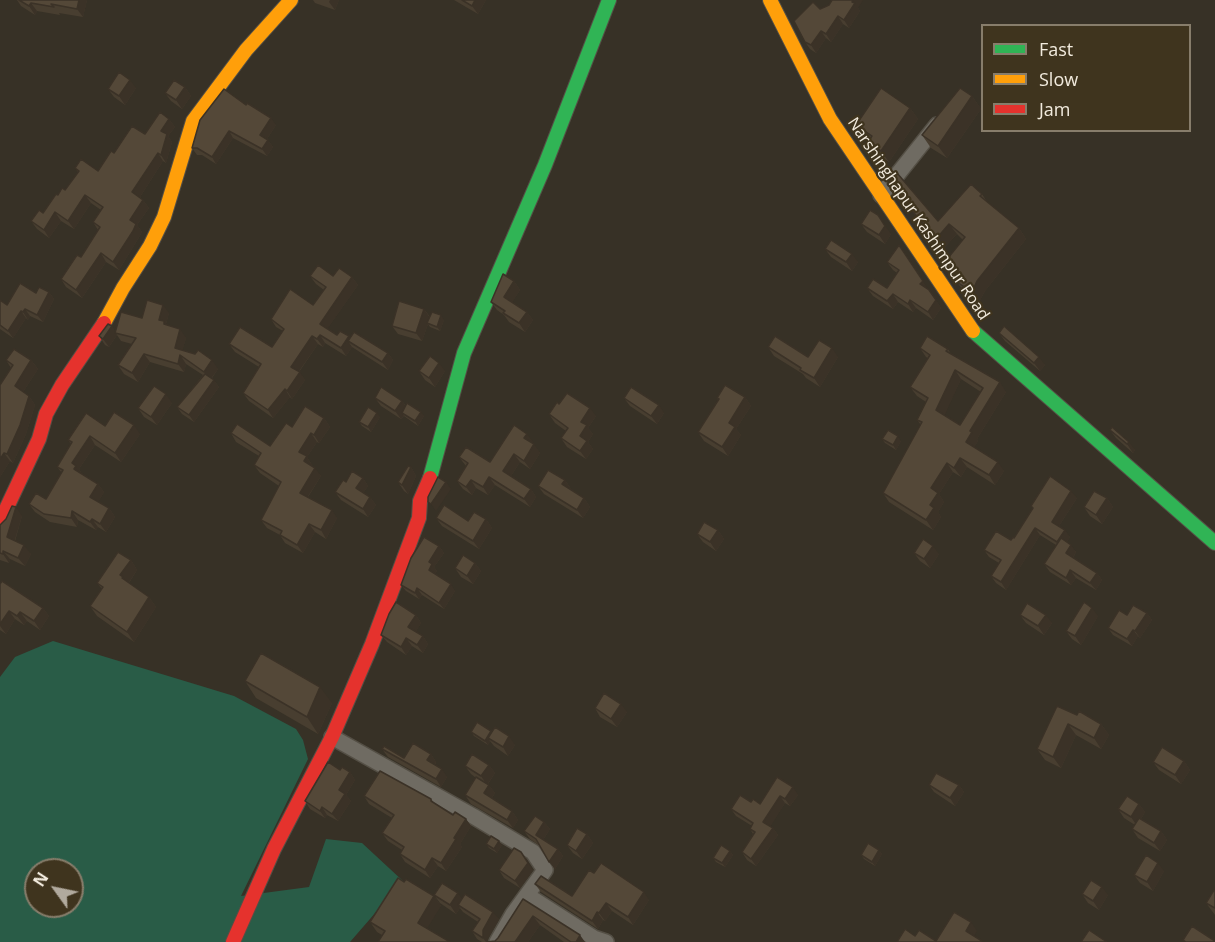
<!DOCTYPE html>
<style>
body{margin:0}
#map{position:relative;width:1215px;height:942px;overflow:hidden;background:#373126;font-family:"Open Sans",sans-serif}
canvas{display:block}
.legend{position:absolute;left:981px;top:24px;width:210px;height:108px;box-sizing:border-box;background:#3f341e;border:2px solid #877d6b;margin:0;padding:8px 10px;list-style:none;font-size:18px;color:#f2ebde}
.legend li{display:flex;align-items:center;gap:12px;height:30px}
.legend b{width:30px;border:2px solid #877d6b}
.north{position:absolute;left:24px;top:858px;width:60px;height:60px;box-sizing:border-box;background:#3f341e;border:2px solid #877d6b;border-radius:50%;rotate:303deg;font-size:16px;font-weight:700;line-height:24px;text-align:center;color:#f2ebde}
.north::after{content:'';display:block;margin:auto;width:21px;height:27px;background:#b1aa9e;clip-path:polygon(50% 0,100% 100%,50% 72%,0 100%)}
</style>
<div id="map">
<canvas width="1215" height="942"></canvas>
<ul class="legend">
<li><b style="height:8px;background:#30b455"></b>Fast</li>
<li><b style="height:8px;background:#ff9f0a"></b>Slow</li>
<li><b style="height:8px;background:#e5322d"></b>Jam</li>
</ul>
<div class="north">N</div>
</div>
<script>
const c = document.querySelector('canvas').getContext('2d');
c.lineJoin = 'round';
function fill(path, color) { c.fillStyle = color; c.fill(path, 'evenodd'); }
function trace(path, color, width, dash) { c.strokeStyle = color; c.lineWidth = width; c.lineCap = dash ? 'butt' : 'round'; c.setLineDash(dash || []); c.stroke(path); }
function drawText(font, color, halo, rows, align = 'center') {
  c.font = font + ' "Open Sans",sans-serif'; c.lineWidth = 4.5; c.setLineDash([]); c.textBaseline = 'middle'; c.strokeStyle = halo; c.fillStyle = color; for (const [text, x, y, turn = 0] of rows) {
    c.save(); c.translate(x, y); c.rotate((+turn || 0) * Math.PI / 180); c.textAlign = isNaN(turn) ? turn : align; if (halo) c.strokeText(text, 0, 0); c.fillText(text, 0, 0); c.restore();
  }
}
const green = new Path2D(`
 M53,641L234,696L296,729L303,740L308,759L241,896L309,887L326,839L362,843L403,881L350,942H0V677L15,657ZM36,870H72V906H36Z`);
const street = new Path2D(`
 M881,195L937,125
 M332,737L473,816L533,852L545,870L513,914L497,942
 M527,895L594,938L606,942`);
const fast = new Path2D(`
 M973,331L1215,543
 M430,478L464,353L545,165L609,0`);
const slow = new Path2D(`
 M770,0L830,119L973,331
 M104,323L123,288L150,246L164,217L193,121L246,50L291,0`);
const jam = new Path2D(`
 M0,522L39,439L46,414L62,385L104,323
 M233,942L274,849L332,737L372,644L419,518L420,501L430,478`);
const wall = new Path2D(`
 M17,0H87L83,17L59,13L60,15L37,11L35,15L21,6Z
 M313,0H339L335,10L315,3Z
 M454,0H486L478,14Z
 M858,8L860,11L849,28L843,24L831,42L826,38L816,53L810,49L805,42L820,9Z
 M185,87L191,96L182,109L171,101L165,93Z
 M136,88L125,105L114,97L108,89Z
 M972,96L981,109L947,158L931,148L922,135Z
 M910,108L918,119L889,162L875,153L868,143L870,140L864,136L856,125Z
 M169,119L175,127L168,136L172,142L166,163L163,161L140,197L143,200L149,208L137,225L142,232L138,239L119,270L106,262L82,298L66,287L61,279L81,257L98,230L93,222L101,210L91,203L74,229L61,221L49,238L37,229L31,221L43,213L58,195L65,190L78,172L75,168L98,171L114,153Z
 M200,120L276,125L267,139L273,147L267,156L233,138L216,164L202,155H197L192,148Z
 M888,182L938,221L982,194L987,202L1019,228L1026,239L985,291L979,302L964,292L957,282V281L931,244L948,258L963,240L957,234L943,249L896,192Z
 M861,224L891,234L885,244L867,232Z
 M825,249L858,262L852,271L831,257Z
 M887,262L928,289L941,308L933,320L916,308L913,312L898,302L893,309L873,296L867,288H887L897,273L893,270Z
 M310,276H333L352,277L358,285L327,329L337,335L349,336L350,338L388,353L393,360L388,370L352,347L346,356L325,343L323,347L318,344L299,372L305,380L292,399L290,397L273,418L249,401L243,393L259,367L235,352L229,344L272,347L283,331L276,327L271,319L313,305L324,290L316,284Z
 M514,281L520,290L512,302L527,312L533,320L525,332L509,322L504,315L497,310L491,302Z
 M49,292L54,299L43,322L30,316L28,320L26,318L13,338L0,329V300L7,305L36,293Z
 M424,309L430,317L444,320L440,331L430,327L428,324L422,341L398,334L392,326Z
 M169,313L166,324L167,326L186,338L182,351L218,369L212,378L219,387L194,422L182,414L177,407L203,375L186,364L184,372L150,362L138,382L124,374L118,365L132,344L121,341L117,335L109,347L105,345L99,336L112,326L115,332L142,318Z
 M999,333L1045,365L1040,371L1005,341Z
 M768,347L808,357H838L820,387L806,378L803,374L774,356Z
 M920,348L948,349L951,354L1006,392L977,439L978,441L974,447L1004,471L995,485L967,467L961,477L953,472L939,494L944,502L938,512L941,517L933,530L889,502L883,493L921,425L917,420L926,402L917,396L910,387L928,358L926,357ZM961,379L981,392L960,425L944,415Z
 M6,360H31L38,369L23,392L29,396L35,405L26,434L13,463L10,461L0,477L11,368Z
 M419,371H445L435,387L425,380Z
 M745,397L751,406L736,429L741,435L728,456L704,441L698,432L718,400L717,398Z
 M375,398L402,401L406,406L424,416L418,426L404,416L401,419L381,406Z
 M624,398L664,413L657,424L630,406Z
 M172,403L157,425L144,417L138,408Z
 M559,404L596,416L588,428L593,434L588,442L593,449L586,459L567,447L561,438L566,431L555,423L549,414Z
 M380,417L371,432L362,426L359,422Z
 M324,418L330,427L319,443L317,442L307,457L312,465V466L321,476L308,497L337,518L326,539L315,532L303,553L285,543L280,535L267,528L261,520L279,486L260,473L254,465L259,456L236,442L231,433L270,446Z
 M105,426L140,434L121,462L95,445L79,469L82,474L98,484L104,492L98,502L109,508L115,517L106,532L98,527L96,530L78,520L77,527L50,522L35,512L29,504L46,499L62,473L57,467L71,444L68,440Z
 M1110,430L1135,450L1133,453L1116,438Z
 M882,439L901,441L896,450L885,443Z
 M533,442L532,443L540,453L530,469L520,462L511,476L531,489L536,497L530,507L495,485L488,495L476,488L472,495L463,489L457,481L466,466L459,457L490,462Z
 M411,467L416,476L408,494L404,491L398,482Z
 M363,478L368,486L363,493L370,497L376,505L368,517L341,500L335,492L346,482Z
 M565,480L571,489L584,498L590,507L583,518L544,494L538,486Z
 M1077,498L1059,526L1070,537L1067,542L1076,552L1073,558L1097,573L1102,580L1096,590L1076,578L1071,585L1050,572L1044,564L1056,545L1040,535L1006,590L996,583L991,576L999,563L989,557L984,550L1011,540L1014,538L1033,509L1031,506Z
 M1107,498L1113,507L1102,524L1090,516L1084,507Z
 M22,516L15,541L31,554L25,566L10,559L9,563L0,560V525Z
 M436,518L468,521L486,519L492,528L479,549L442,526Z
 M718,530L724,539L716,551L703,542L697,534Z
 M439,546L444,553L434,567L437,571L435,574L455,591L444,609L422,595L419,599L406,591L401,585Z
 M914,553L939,554L930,568L920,561Z
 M131,560L137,570L129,583L149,597L156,607L134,642L97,616L90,606L102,589L97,583Z
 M475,563L481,571L473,584L461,577L455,568Z
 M0,584L43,608L49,616L40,630L27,621L24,625L15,619L6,634L0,630Z
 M1147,613L1152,620L1140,638L1138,636L1132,646L1113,635L1108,628L1127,615Z
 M416,615L421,623L416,631L423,636L428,644L423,653L412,646L406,655L387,642L381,635Z
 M1020,615L1052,623L1044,635L1026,623Z
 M1098,616L1081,645L1072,639L1066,631Z
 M245,681L332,703L318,734L256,698Z
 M595,708L627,712L617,727L600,717Z
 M1077,715L1101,724L1109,735L1101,749L1076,735L1061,768L1045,760L1037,749Z
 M471,732H492L515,745L508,756L494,746L490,741L488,745L474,736Z
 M382,749L404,758L431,754L436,762L435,765L447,777L441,787L388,757Z
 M1184,761L1190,770L1181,784L1159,770L1153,762Z
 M489,765L495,773L488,784L495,793L492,798L512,811L518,820L513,828L471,804L465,795L476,778L471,774L465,766Z
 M340,770L350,772L355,780L346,795L351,801L338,821L327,815L325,818L310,809L305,801Z
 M777,777L798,795L790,806L785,803L770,826L773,828L778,835L756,866L747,860L742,852L753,834L750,829L752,826L736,816L731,809L751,802L760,804Z
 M929,785H959L964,792L955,806L934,792Z
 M364,796L431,799L434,803L453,815L466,819L471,826L460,844L462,847L446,871L438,866L430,878L405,862L400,854L402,850L388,841L382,833L392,818L369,804Z
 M1139,804L1145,812L1141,819L1161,831L1167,840L1160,851L1138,838L1132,829L1135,825L1124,818L1118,809Z
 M544,822L550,829L543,840L558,849L563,856L555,869L540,846L530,839L524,831Z
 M587,834L593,843L582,859L573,853L567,845Z
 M486,844L502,845L497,853L489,848Z
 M879,850L882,854L875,866L864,859L861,855Z
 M730,851L733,855L725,867L716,862L713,858Z
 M499,870H533L520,888L504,878Z
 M1164,871L1153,891L1140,883L1134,875Z
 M594,873L649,900L633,925L612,911L605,921L603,920L598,929L541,892L535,884L572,896Z
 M404,882L434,896L441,906L382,935L377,932L370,922Z
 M1215,891V915L1206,903Z
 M1082,894L1108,895L1099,910L1088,903Z
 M434,895L462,899L499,919L488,938V941H495L498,938L523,899L585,942H564L540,925L528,942H482L477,939L472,931L478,922L463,912L460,908L456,914L440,903Z`);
const shadedWall = new Path2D(`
 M79,0H87L83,17L77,9Z
 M330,0H339L335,10L329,2Z
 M475,0H486L478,14L472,6Z
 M853,0H863L858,8L860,11L849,28L844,20Z
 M31,3L37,11L35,15L29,6Z
 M838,16L843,24L831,42L826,34Z
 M821,31L826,38L816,53L811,45Z
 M130,80L136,88L125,105L119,96Z
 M185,87L191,96L182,109L176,100Z
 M972,96L981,109L947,158L938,146Z
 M910,108L918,119L889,162L881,151Z
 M271,118L276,125L265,142L260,135Z
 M169,119L175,127L168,136L172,142L166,163L161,155V131Z
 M229,131L233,138L216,164L212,157Z
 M268,140L273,147L267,156L262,149Z
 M158,153L163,161L138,200L132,192Z
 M85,195L91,203L74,229L68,221Z
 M143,200L149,208L137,225L142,232L138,239L119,270L113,262L130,220Z
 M55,212L61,221L49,238L44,230Z
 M878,215L891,234L885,244L879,235Z
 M949,224L957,234L943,249L936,239Z
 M1019,228L1026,239L985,291L979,302L972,292L977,281Z
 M899,245L928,289L926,292L920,284Z
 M101,253L106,262L82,298L76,290Z
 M852,254L858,262L852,271L846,262Z
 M352,277L358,285L326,331L320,324Z
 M514,281L520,290L510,306L504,297Z
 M49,292L54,299L43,322L37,315Z
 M893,294L898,302L893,309L887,301Z
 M910,300L916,308L913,312L908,304Z
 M936,300L941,308L933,320L928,312Z
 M163,305L169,313L166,324L170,330L159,320Z
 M25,309L30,316L28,320L23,312Z
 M424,309L430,318L422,341L416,333Z
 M21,311L26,318L13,338L8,331Z
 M527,312L533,320L525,332L519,323Z
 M441,315L444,320L440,331L437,327Z
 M112,326L117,335L109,347L103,339Z
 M180,329L186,338L181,356L186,364L184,372L178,364L175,348Z
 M320,335L325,343L323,347L317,339Z
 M312,336L318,344L297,374L291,367Z
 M349,336L354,344L348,341L352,347L346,356L341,348Z
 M832,348L838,357L820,387L814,378Z
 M388,353L393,360L388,370L382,362Z
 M144,354L150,362L138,382L132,373Z
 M1039,357L1045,365L1040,371L1034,363Z
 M31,360L38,369L21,395L15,386Z
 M212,360L218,369L210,380L204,372Z
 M439,363L445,371L435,387L429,378Z
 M955,370L961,379L943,419L936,410Z
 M300,372L305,380L292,399L287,391Z
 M214,380L219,387L194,422L189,415Z
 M1000,382L1006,392L977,439L978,441L972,451L966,442L970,431Z
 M285,389L290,397L273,418L268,410Z
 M166,394L172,403L157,425L151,417Z
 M29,396L35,405L26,434L13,463L7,454Z
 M745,397L751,406L736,429L741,435L728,456L722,447L729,423Z
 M402,401L408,409L402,413L404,416L401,419L395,411Z
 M659,405L664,413L657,424L651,416Z
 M590,408L596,416L588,428L593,434L588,442L593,449L586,459L580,451L581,422Z
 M421,412L424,416L418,426L415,421Z
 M377,413L380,417L371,432L368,427Z
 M324,418L330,427L319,443L314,435Z
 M134,425L140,434L121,462L115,453Z
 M311,433L317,442L307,457L312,465L310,469L299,452Z
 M527,434L533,442L530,446L524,438Z
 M90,436L95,445L79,469L82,474L74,469L72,463Z
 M898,436L901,441L896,450L893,445Z
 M1129,442L1135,450L1133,453L1127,444Z
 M534,444L540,453L530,469L524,461Z
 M4,453L10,461L0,477V459Z
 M514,454L520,462L509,479L503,471Z
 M960,458L967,467L961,477L954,468Z
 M998,462L1004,471L995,485L989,475Z
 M947,463L953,472L939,494L944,502L938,512L941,517L933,530L926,520L930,505L931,488Z
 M411,467L416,476L408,494L402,485Z
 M315,468L321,476L305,501L300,493Z
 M489,477L495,485L488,495L483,487Z
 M363,478L368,486L361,496L356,488Z
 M471,480L476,488L472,495L466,487Z
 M565,480L571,489L568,493L562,484Z
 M446,482L451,489L436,511L431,504Z
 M98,484L104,492L96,506L90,497Z
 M531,489L536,497L530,507L524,499Z
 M1071,491L1077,498L1057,529L1052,522Z
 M370,497L376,505L368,517L363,509Z
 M584,498L590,507L583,518L577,510Z
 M1107,498L1113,507L1102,524L1096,515Z
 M16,507L22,516L13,546L7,537Z
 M109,508L115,517L106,532L100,524Z
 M332,510L337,518L326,539L321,530Z
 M72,511L78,520L77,527L71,518Z
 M92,519L98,527L96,530L90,522Z
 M486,519L492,528L479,549L473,541Z
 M309,524L315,532L303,553L297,545Z
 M1035,528L1040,535L1006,590L1001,582Z
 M718,530L724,539L716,551L710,542Z
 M1065,530L1070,537L1063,550L1057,542Z
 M24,545L31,554L25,566L18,558Z
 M1071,545L1076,552L1071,561L1066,553Z
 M439,546L444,553L434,567L437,571L434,577L429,570V562Z
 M933,546L939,554L930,568L924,559Z
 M3,551L10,559L9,563L3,554Z
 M131,560L137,570L128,584L122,578L120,575Z
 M475,563L481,571L473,584L467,576Z
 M1070,570L1076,578L1071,585L1066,578Z
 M1097,573L1102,580L1096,590L1090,583Z
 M451,584L455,591L444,609L439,603Z
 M417,588L422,595L419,599L415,593Z
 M149,597L156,607L134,642L127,632Z
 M43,608L49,616L40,630L34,621Z
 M1092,608L1098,616L1081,645L1075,636Z
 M9,611L15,619L6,634L0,626V624Z
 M20,612L27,621L24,625L17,616Z
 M1147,613L1152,620L1140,638L1135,631Z
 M416,615L421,623L414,635L408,627Z
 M1046,615L1052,623L1044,635L1038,626Z
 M1133,630L1138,636L1132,646L1127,639Z
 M423,636L428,644L423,653L417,645Z
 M406,638L412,646L406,655L401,647Z
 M320,687L332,703L318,734L307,717Z
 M621,704L627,712L617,727L611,719Z
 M1068,724L1076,735L1061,768L1053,757Z
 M1101,724L1109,735L1101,749L1094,738Z
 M509,736L515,745L508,756L503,747Z
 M488,738L490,741L488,745L485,741Z
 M431,754L436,762L433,768L427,760Z
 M1184,761L1190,770L1181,784L1175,775Z
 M489,765L495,773L487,785L481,776Z
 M442,769L447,777L441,787L436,779Z
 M350,772L355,780L346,795L351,801L338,821L332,814L339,790Z
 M489,785L495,793L490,801L484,793Z
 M959,785L964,792L955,806L950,798Z
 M793,787L798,795L790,806L785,799Z
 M780,796L785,803L769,829L763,822Z
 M1139,804L1145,812L1137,826L1131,817Z
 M322,807L327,815L325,818L320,811Z
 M512,811L518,820L513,828L507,820Z
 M466,819L471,826L460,844L462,847L446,871L441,863L454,838Z
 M544,822L550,829L541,843L536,835Z
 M773,828L778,835L756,866L751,859Z
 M1161,831L1167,840L1160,851L1154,843Z
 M587,834L593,843L582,859L576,851Z
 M499,841L502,845L497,853L494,849Z
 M558,849L563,856L555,869L549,862Z
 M879,850L882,854L875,866L872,862Z
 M730,851L733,855L725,867L722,863Z
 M521,852L533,870L520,888L515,881Z
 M432,858L438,866L430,878L425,870Z
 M1158,863L1164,871L1153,891L1147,882Z
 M1102,887L1108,895L1099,910L1093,901Z
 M644,892L649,900L633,925L628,917Z
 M458,893L464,902L458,905L460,908L456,914L450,905Z
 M434,896L441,906L425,932L418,923Z
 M606,903L612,911L605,921L599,913Z
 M493,912L499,919L488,938V942H486L483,938V930Z
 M597,912L603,920L598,929L592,921Z
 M533,916L540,925L528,942H515Z
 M971,922L977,931L972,939L966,931Z
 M580,935L585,942H576Z`);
const building = new Path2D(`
 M19,0H79L77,9L51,4L54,7L31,3L29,6Z
 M462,0H475L472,6Z
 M832,0H853L852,2L855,3L844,20L838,16L826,34L821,31L811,45L805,42L794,21L813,2L820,9L829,5Z
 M119,72L130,80L119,96L108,89Z
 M174,80L185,87L176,100L165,93Z
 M881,88L910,108L881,151L868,143L872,136L856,125Z
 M960,88L972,96L938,146L922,135Z
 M224,89L246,105L247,103L271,118L260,135L268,140L262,149L229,131L212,157L197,148H192L200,120Z
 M160,112L169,119L161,131L167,134L161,155L158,153L132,192L143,200L130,220L136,224L133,231L113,262L101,253L76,290L61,279L77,255L81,257L100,227L93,222L103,207L85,195L68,221L55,212L44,230L31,221L39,210L43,213L56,194L58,195L62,188L65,190L79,171L75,168L81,159L98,171L111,151L114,153L132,126L145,134Z
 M897,173L938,221L971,184L982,194L980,196L1019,228L977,281L972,292L957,282L959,278L951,272L931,244L934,241L948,258L965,237L949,224L936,239L888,182Z
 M870,210L878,215L885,226L879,235L861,224Z
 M831,240L852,254L846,262L825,249Z
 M899,245L923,281L920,284L929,290L936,300L928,312L910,300L908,304L893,294L887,301L867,288L873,279L887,288L899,270L887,262Z
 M318,265L333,276L339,268L352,277L320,324L337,335L340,331L349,336L341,348L320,335L317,339L312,336L291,367L300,372L287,391L285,389L268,410L243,393L261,364L229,344L240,327L272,347L284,329L271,319L290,289L313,305L326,287L310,276Z
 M503,274L514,281L504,297L527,312L519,323L503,313L505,311L491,302Z
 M20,283L36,293L39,287L49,292L37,315L25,309L23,312L21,311L8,331L0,325V300L7,305Z
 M147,300L163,305L159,320L164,321V324L180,329L175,348L195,354L198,350L212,360L204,372L180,355L178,364L144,354L132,373L118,365L136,338L115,333L121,312L142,318Z
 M399,301L424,309L416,333L392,326Z
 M432,312L441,315L437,327L427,323Z
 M108,324L112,326L103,339L99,336Z
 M1004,326L1039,357L1034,363L999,333Z
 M354,332L388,353L382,362L348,341Z
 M775,336L808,357L819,340L832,348L814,378L800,370L801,368L768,347Z
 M927,336L948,349L946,351L1000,382L970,431L972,432L966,442L998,462L989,475L960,458L954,468L947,463L931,488L938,493L930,505L934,508L926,520L883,493L922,422L917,420L928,398L910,387L930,355L920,348ZM955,370L983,388L960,425L936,410Z
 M14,349L31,360L15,386L29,396L20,425L7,454L4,453L0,459V385L13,365L6,360Z
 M430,356L439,363L429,378L419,371Z
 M205,374L214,380L189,415L177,407Z
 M725,385L745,397L729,423L735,427L722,447L698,432L719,399L717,398Z
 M154,386L166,394L151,417L138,408Z
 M381,387L402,401L395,411L375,398Z
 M631,387L659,405L651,416L624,398Z
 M567,393L590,408L581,422L587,425L580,436L587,441L580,451L561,438L568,428L549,414L557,402L559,404Z
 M407,403L421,412L415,421L402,413Z
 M305,406L324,418L314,435L311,433L299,452L307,456L304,461L315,468L300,493L332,510L321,530L309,524L297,545L280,535L282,531L261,520L281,482L254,465L261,453L231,433L237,424L270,446L286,423L292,427Z
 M368,407L377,413L368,427L359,422Z
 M114,412L134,425L115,453L90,436L72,463L76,466L74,469L98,484L90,497L109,508L100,524L92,519L90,522L72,511L71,518L44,514L29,504L36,493L46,499L63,470L57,467L72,442L68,440L86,413L105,426Z
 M514,425L527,434L524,438L534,444L524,461L514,454L503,471L531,489L524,499L489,477L483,487L471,480L466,487L457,481L468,463L459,457L466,447L490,462Z
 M1112,427L1129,442L1127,444L1110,430Z
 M888,430L898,436L893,445L882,439Z
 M408,466L411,467L402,485L398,482Z
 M548,470L565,480L562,484L584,498L577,510L538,486Z
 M352,471L363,478L356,488L370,497L363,509L335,492L343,480L346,482Z
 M1050,476L1071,491L1052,522L1065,530L1057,542L1035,528L1001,582L991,576L1001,560L984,550L996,531L1011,540L1013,537L1014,538L1033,508L1031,506Z
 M438,477L446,482L431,504L428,502V497Z
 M1094,491L1107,498L1096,515L1084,507Z
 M444,505L468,521L474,512L486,519L473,541L436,518Z
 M12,506L16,507L7,537L24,545L18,558L3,551V554L0,553V525L6,519Z
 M704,522L718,530L710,542L697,534Z
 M424,537L439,546L429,562L432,564L429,570L451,584L439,603L417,588L415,593L401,585L411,558Z
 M1061,538L1071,545L1066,553L1097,573L1090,583L1070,570L1066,578L1044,564Z
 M923,539L933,546L924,559L914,553Z
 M118,552L131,560L120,575L123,577L122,578L149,597L127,632L90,606L103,587L97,583Z
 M463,555L475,563L467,576L455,568Z
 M2,581L43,608L34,621L20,612L17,616L9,611L0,624V584Z
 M396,602L416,615L408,627L423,636L417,645L406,638L401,647L381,635L389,614Z
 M1084,602L1092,608L1075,636L1066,631Z
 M1027,603L1046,615L1038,626L1020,615Z
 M1133,605L1147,613L1135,631L1133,630L1127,639L1108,628L1119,610L1127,615Z
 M261,653L320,687L307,717L245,681Z
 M604,693L621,704L611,719L595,708Z
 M1057,706L1077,715L1079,711L1101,724L1094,738L1068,724L1053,757L1037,749Z
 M477,722L491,731L485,741L471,732Z
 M495,727L509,736L503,747L488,738Z
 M413,743L431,754L427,760L442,769L436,779L382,749L384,746L404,758Z
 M1162,747L1184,761L1175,775L1153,762Z
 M472,754L489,765L481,776L465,766Z
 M328,762L340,770L342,767L350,772L339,790L345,794L332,814L322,807L320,811L305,801Z
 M380,771L431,799V801L453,815L455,812L466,819L454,838L456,839L441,863L432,858L425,870L400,854L404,847L382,833L394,815L364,796Z
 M936,773L959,785L950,798L929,785Z
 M476,777L489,785L484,793L512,811L507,820L465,795Z
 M777,777L793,787L785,799L780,796L763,822L773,828L751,859L742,852L755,832L750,829L753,823L731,809L740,795L751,802L753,799L760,804Z
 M1127,796L1139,804L1131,817L1118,809Z
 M535,816L544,822L536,835L558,849L549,862L536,839L524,831Z
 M1139,818L1161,831L1154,843L1132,829Z
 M577,828L587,834L576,851L567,845Z
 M491,836L499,841L494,849L486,844Z
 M868,843L879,850L872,862L861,855Z
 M721,845L730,851L722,863L713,858Z
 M514,848L521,852L528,863L515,881L499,870Z
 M1146,855L1158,863L1147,882L1134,875Z
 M601,863L644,892L628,917L606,903L599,913L597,912L592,921L535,884L541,876L572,896L589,870L594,873Z
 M398,878L404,882L406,879L434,896L418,923L450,942H378L385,931L370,922Z
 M1091,880L1102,887L1093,901L1082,894Z
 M442,883L458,893L450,905L434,895Z
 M1214,890L1215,891V908L1206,903Z
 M465,894L493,912L483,930V938L472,931L480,919L458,905Z
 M523,899L580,935L576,942H571L533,916L515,942H487L495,941L498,938Z
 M954,912L971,922L966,931L982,941L981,942H897L905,929L915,936L919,930L936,941Z
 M1192,926L1215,941V942H1186L1183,940Z
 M1089,930L1107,942H1081Z`);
const streetNames = [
 ["Narshinghapur Kashimpur Road",918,219,56]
];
fill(green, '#295c47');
trace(street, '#544f45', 18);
trace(fast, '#544f45', 16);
trace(slow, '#544f45', 16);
trace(jam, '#544f45', 16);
trace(street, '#6f6b62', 15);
trace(fast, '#30b455', 14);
trace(slow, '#ff9f0a', 14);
trace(jam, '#e5322d', 14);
fill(wall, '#483e30');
fill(shadedWall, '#3b3227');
fill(building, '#544838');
trace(building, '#3b3227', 1.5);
drawText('16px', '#f2ebde', '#3f341e', streetNames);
</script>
